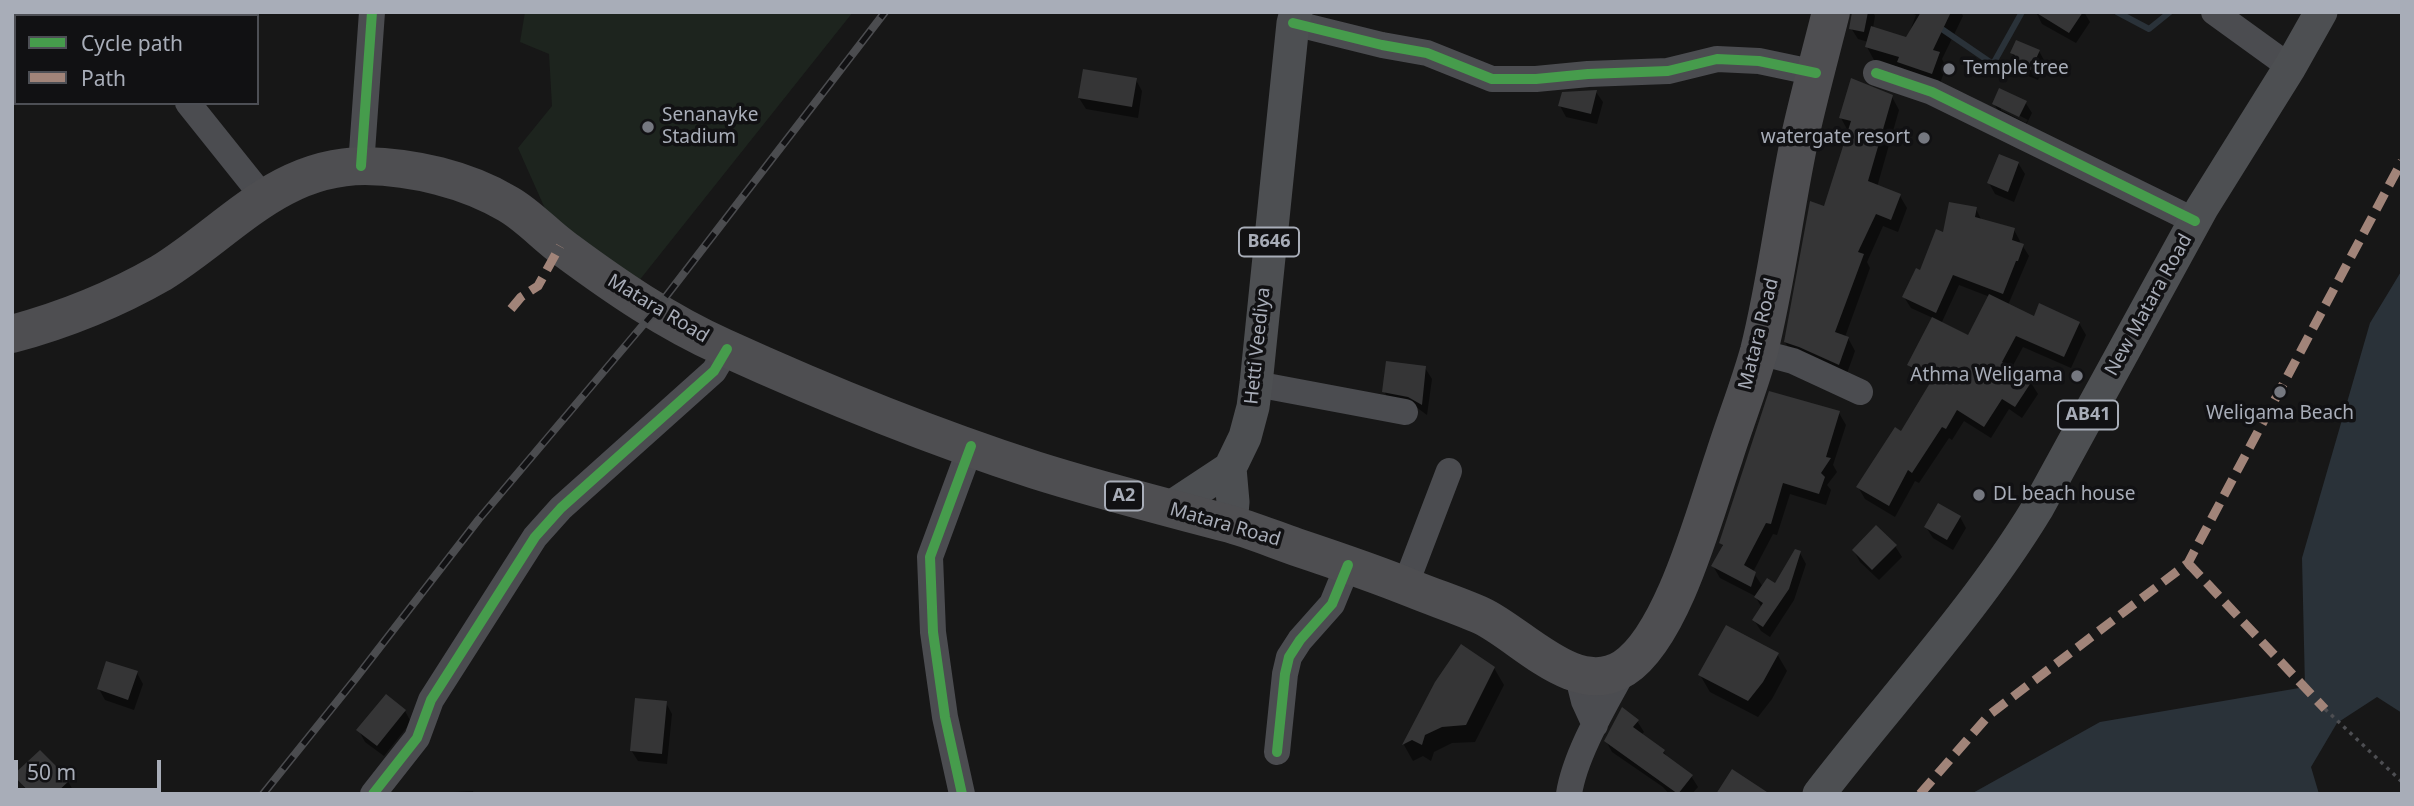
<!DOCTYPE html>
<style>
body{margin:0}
#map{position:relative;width:2414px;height:806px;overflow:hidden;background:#171717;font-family:"Noto Sans",sans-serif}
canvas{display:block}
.frame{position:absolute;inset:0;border:14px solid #a8adb8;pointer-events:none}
.legend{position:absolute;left:14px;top:14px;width:245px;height:91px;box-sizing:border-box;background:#111113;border:2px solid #4d4f55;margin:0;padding:9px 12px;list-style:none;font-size:21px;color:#a8adb8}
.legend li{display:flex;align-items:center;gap:14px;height:35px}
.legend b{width:35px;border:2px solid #4d4f55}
.scale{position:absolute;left:14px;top:760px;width:147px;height:32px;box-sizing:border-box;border:4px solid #a8adb8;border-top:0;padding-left:9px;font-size:21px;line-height:24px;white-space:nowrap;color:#a8adb8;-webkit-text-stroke:5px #111113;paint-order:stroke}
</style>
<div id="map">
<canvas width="2414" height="806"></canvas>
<div class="frame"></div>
<ul class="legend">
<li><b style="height:9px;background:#469c4c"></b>Cycle path</li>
<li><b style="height:9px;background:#a18479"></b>Path</li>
</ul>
<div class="scale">50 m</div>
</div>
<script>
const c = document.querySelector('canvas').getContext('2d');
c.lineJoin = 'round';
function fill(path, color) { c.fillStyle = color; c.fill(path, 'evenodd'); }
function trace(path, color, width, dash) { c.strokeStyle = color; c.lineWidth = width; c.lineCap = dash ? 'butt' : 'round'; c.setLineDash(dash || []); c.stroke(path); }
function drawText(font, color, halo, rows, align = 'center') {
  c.font = font + ' "Noto Sans",sans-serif'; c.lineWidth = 7; c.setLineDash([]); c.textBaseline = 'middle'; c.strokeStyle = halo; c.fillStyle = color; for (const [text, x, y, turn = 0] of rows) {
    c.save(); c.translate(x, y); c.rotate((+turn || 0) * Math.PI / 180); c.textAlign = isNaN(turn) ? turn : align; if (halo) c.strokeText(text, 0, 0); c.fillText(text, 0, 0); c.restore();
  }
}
const green = new Path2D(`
 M525,12H853L638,282L551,222L518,148L552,106L549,54L520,42Z`);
const water = new Path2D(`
 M2402,270V713L2377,697L2337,723L2311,767L2319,794H1971L2100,722L2305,687L2302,558L2370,323Z`);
const shadow = new Path2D(`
 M1853,12H1873L1875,16L1873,28L1907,39L1916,15L1909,12H1961L1963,16L1942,59L1946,67L1939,86L1902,68L1874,60L1867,47L1868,42L1858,39L1851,28Z
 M2036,12H2084L2090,22L2076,43L2042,24Z
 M2039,51L2045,62L2038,80L2021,73L2012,53Z
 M1136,80L1142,91L1138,118L1086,109L1079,98Z
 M1596,92L1603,102L1597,124L1566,117L1560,106Z
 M1892,97L1899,110L1877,187L1900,196L1907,208L1898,232L1883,226L1867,262L1870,268L1845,337L1848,338L1855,351L1846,376L1793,355L1785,342L1848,131L1841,118Z
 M2025,102L2032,113L2025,127L2001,115L1994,104ZM2001,106L2028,120L2026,123L2001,110Z
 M2018,163L2025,174L2014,202L1995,194L1989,183Z
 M1976,209L1982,221L2014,230L2020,241L2019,244L2022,245L2029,256L2008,305L2035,318L2079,323L2086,335L2071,368L2023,347L2011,369L2031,383L2038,394L2022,418L2009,409L1991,438L1964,421L1952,440L1949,438L1919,483L1915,481L1895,517L1865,499L1858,487L1902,434L1931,384L1915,376L1909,365L1933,318L1911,308L1904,297L1944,234ZM1959,285L1990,297L1968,338L1941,324Z
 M1425,368L1432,379L1427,415L1416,407L1390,402L1384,391Z
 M1839,413L1846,425L1833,465L1837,472L1827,485L1831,490L1826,505L1790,494L1777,535L1773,534L1753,572L1763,587L1775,585L1800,553L1806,564L1794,600L1770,637L1761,631L1754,620L1762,608L1755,596L1720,578L1713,566L1723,547L1721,543Z
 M1960,517L1966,528L1953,550L1933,538L1926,527Z
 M1895,546L1902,557L1879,580L1860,562L1854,551Z
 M1777,654L1787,671L1772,699L1758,717L1710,692L1700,675Z
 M1494,668L1504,685L1475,742L1452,743L1434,752L1431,761L1423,756L1413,761L1404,745L1437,683Z
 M137,673L143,684L134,710L105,700L99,689Z
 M666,703L672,714L667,764L638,761L631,750Z
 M405,711L411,722L384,756L365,742L359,731Z
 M1637,721L1644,732L1641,735L1663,751L1668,758L1691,776L1698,787L1692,794H1669L1663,787L1612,752L1606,741Z
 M16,776L68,781L74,792L29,794Z
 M473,791L474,794H454V792Z`);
const stream = new Path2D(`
 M2117,12L2149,29L2170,12
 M1936,25L1993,64L2022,12`);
const building = new Path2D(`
 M1852,12H1868L1864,32L1849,29Z
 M1921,12H1951L1933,50L1940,52L1932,74L1897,62L1899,57L1865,47L1871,26L1906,37Z
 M2035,12H2083L2069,33Z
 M2016,40L2040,50L2031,70L2012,62L2015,55L2010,53Z
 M1083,69L1137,78L1132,107L1078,98Z
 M1851,78L1893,95L1868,181L1901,194L1891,220L1876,214L1858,252L1864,254L1835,332L1849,337L1839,365L1799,347L1784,342L1810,201L1824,206L1851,121L1839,118Z
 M1999,88L2027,101L2019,117L1992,104Z
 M1597,90L1591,114L1558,106L1562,92Z
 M1999,154L2019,162L2008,192L1987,183Z
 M1949,202L1977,207L1975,217L2015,228L2012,240L2024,244L2018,261H2016L2003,294L1953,275L1936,313L1902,297L1916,268L1920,270L1936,229L1943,232Z
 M1989,294L2034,316L2039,303L2080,322L2064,357L2016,336L2002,362L2032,381L2015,407L2002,399L1984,427L1957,410L1946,429L1942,427L1912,473L1908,470L1889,506L1856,487L1895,427L1901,431L1933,378L1907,365L1932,317L1968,335Z
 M1386,361L1426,366L1422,405L1408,397L1382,392Z
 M1769,391L1840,411L1826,457L1831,458L1821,473L1825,477L1819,494L1783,483L1771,524L1766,523L1744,565L1756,572L1751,587L1711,566L1723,545L1719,543Z
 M1938,503L1961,516L1947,540L1924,527Z
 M1876,525L1897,545L1872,570L1852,550Z
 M1795,549L1801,551L1789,589L1763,627L1752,620L1763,603L1754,597L1767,578L1775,583Z
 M1726,625L1779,653L1763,682L1748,701L1698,675Z
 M1461,644L1495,667L1466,725L1442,727L1425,735L1422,745L1412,740L1402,745L1435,682Z
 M106,661L138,671L128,700L97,689Z
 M386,694L406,710L377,746L356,730Z
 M635,698L667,701L662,754L630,751Z
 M1622,707L1639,720L1633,727L1665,750L1663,753L1693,775L1678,794L1604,741Z
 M40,750L70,780L55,794H31L13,775Z
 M1732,769L1770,794H1716Z`);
const path = new Path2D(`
 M2325,709L2401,781`);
const minor = new Path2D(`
 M70,12L74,16
 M2214,12L2290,67
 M1293,23L1382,45L1427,53L1492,79H1536L1588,74L1668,71L1717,59L1759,61L1816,73
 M1876,73L1932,92L2195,221
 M188,103L264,198
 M361,166L372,12
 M1759,352L1793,361L1860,392
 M1256,384L1405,412
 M1405,586L1449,471
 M1577,673L1584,701L1595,725
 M1277,752L1285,674L1289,657L1300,640L1332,604L1348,565
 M373,794L417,738L431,700L535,537L561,508L714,371L727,349
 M962,794L945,717L933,632L930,557L971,446
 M1569,794C1575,754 1606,703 1625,668`);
const major = new Path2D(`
 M1230,468L1233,502L1231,524
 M1168,509L1230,468L1245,437L1253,407L1256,384L1293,23L1296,12
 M1819,794C1892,699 1975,611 2037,509L2202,208L2290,67L2321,12`);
const highway = new Path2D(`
 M12,334C64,320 114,300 161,273C229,231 278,166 365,166C413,167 466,179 508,204C529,216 546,236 566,250C616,287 667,322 723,347C824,393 930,436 1035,470C1098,490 1162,506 1226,523C1249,529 1273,539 1296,547C1335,560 1374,573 1413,589C1435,598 1460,606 1482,616C1522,635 1576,699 1624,668C1673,636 1705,512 1724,457C1735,422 1749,387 1759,351C1777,280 1785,205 1801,132C1810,92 1821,52 1831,12`);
const rail = new Path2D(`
 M263,794L356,678L479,519L654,312L885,12`);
const quiet = new Path2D(`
 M511,309L521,297L538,286L560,246
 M2188,563L2325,709
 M1920,794L1989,715L2188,563L2402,161`);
const cycleway = new Path2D(`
 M1293,23L1382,45L1427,53L1492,79H1536L1588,74L1668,71L1717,59L1759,61L1816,73
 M1876,73L1932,92L2195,221
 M361,166L372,12
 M1277,752L1285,674L1289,657L1300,640L1332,604L1348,565
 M373,794L417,738L431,700L535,537L561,508L714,371L727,349
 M962,794L945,717L933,632L930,557L971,446`);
const markers = [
 [1949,69,7,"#757880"],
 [648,127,7,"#757880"],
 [1924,138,7,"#757880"],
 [2077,376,7,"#757880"],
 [2280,392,7,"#757880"],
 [1979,495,7,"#757880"]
];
const shields = [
 [1269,242,60],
 [2088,415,60],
 [1124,496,38]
];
const shieldNames = [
 ["B646",1269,242],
 ["AB41",2088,415],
 ["A2",1124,496]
];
const poiNames = [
 ["Temple tree",1963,69],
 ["Senanayke",662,116],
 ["Stadium",662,138],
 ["watergate resort",1910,138,"right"],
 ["Athma Weligama",2063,376,"right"],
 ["Weligama Beach",2280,414,"center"],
 ["DL beach house",1993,495]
];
const streetNames = [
 ["New Matara Road",2149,305,-61],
 ["Matara Road",658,309,31],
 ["Matara Road",1759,334,-76],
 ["Hetti Veediya",1258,346,-84],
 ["Matara Road",1225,525,16]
];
fill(green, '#1d241e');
fill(water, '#2a3239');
fill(shadow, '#0007');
trace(stream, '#2a3239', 6);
fill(building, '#353536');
trace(path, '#4d4e52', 3.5, [3.5, 5]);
trace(minor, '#4b4c50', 26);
trace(major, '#4d4f52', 33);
trace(highway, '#4e4e51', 38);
trace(rail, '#4b4c4f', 8);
trace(rail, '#111113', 5, [16]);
trace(quiet, '#a18479', 9, [18, 9]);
trace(cycleway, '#469c4c', 10);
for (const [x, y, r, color] of markers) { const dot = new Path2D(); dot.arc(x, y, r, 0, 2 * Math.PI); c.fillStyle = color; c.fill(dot); trace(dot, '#111113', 2.5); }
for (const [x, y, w] of shields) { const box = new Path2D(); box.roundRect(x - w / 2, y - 14.5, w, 29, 5); c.fillStyle = '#111113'; c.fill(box); trace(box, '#a8adb8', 2); }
drawText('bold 18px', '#a8adb8', null, shieldNames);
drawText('19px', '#a8adb8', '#111113', poiNames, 'left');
drawText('19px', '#a8adb8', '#111113', streetNames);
</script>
